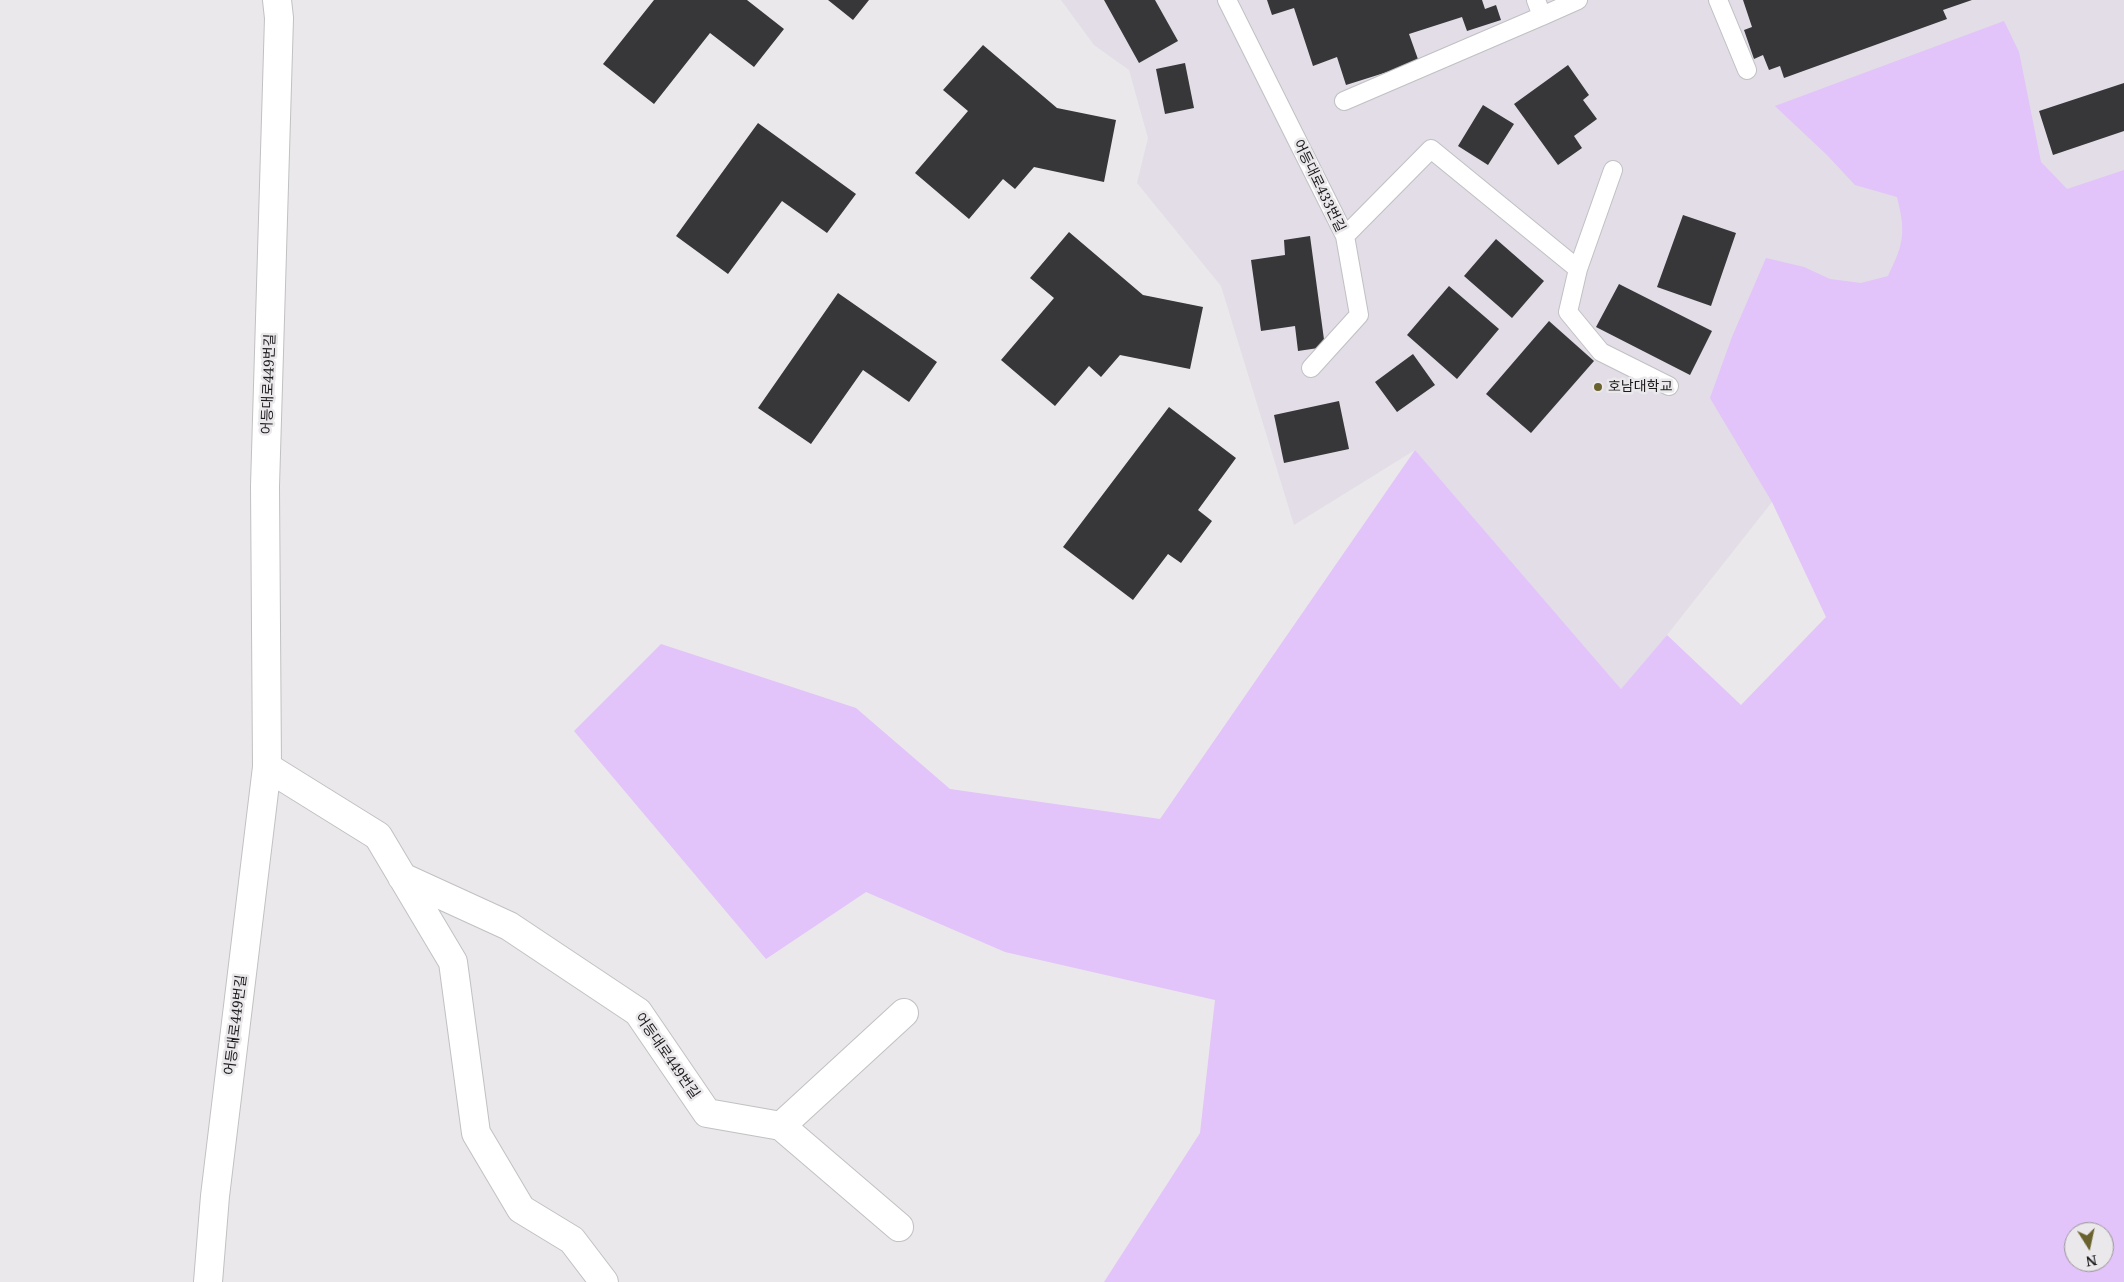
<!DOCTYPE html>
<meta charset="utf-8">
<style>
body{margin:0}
#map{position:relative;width:2124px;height:1282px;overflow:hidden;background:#eae8eb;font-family:"Noto Serif",serif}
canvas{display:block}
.north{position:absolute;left:2064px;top:1222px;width:50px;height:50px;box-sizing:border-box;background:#eae8eb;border:1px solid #989699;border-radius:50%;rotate:170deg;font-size:14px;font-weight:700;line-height:20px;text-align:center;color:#1d1c1d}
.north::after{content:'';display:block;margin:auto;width:18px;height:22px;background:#6a622e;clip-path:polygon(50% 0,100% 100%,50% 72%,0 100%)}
</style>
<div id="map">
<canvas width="2124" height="1282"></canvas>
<div class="north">N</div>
</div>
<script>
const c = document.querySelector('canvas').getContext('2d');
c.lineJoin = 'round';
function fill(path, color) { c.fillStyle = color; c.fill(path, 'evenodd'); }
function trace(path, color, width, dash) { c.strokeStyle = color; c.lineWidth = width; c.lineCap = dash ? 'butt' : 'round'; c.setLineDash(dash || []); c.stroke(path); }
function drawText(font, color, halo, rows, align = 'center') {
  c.font = font + ' "Noto Serif","Noto Sans KR",serif'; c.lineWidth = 5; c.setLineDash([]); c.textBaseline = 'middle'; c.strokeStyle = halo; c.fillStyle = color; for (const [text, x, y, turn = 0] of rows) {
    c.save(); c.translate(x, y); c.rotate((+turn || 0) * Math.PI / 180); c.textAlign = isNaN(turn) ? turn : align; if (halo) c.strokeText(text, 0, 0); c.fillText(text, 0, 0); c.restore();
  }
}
const built = new Path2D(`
 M1061,0H2124V293L1772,502L1667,635L1621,689L1415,450L1294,525L1221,286L1137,183L1148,138L1129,70L1094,45Z`);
const green = new Path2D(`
 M2004,21L2019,52L2041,162L2067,189L2124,170V1282H1104L1200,1133L1215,1000L1005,952L866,892L766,959L574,731L661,644L856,708L950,789L1160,819L1415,450L1621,689L1667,635L1741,705L1826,617L1772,502L1710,398L1732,337L1766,258L1804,267L1830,279L1861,283L1888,276C1904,244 1906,232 1897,197L1855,185L1827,155L1775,106ZM2074,1232H2104V1262H2074Z`);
const building = new Path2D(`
 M654,0H747L784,29L754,67L710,33L654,104L603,64Z
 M828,0H869L853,20Z
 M1104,0H1155L1178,41L1139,63Z
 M1267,0H1482L1485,9L1496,5L1501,20L1467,31L1462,17L1409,34L1419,62L1346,85L1337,57L1313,66L1294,8L1272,15Z
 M1743,0H1972L1943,10L1947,19L1784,78L1780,66L1769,70L1763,55L1754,59L1744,30L1752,27Z
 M983,45L1057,108L1116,120L1104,182L1034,167L1015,189L1003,179L969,219L915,173L968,111L943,90Z
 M1185,63L1194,108L1165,114L1156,69Z
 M1568,65L1589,95L1583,100L1597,119L1574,136L1582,148L1558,165L1514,104Z
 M2124,83V131L2053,155L2039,111Z
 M1483,105L1514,124L1488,165L1458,146Z
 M758,123L856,194L827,233L782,201L728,274L676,236Z
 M1683,215L1736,233L1711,306L1657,287Z
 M1069,232L1143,295L1203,307L1190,369L1120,355L1101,377L1089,366L1055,406L1001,360L1054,298L1030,278Z
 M1310,236L1325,347L1298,351L1295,326L1261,331L1251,260L1285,255L1284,240Z
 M1496,239L1544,281L1512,318L1464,276Z
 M1619,284L1712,331L1690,375L1596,327Z
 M1449,286L1499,329L1457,379L1407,335Z
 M838,293L937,362L909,402L863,370L811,444L758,408Z
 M1549,321L1594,361L1531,433L1486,394Z
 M1413,354L1435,385L1397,412L1375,382Z
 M1339,401L1349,449L1284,463L1274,415Z
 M1169,407L1236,458L1198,510L1212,521L1181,563L1168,554L1133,600L1063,547Z`);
const lane = new Path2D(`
 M1227,0L1345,236L1359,315L1311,368
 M1536,0L1542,16L1578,0
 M1718,0L1747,70
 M1344,101L1542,16
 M1345,236L1431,149L1578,269L1568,312L1601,352L1669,386
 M1578,269L1613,170`);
const street = new Path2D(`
 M267,767L378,836L453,962L476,1133L521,1209L572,1240L604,1282
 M402,877L509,926L638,1012L707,1113L781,1126L899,1227
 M781,1126L904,1013
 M208,1282L215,1196L267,767L265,486L279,18L277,0`);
const markers = [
 [1598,387,5,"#6a622e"]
];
const streetNames = [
 ["어등대로433번길",1319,186,64],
 ["어등대로449번길",269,384,-88],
 ["어등대로449번길",236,1025,-83],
 ["어등대로449번길",667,1056,55]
];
const poiNames = [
 ["호남대학교",1608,387]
];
fill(built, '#e2dde7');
fill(green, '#e2c3fa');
fill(building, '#373638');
trace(lane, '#c1c0c2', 20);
trace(street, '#c1c0c2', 30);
trace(lane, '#fff', 18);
trace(street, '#fff', 28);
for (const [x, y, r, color] of markers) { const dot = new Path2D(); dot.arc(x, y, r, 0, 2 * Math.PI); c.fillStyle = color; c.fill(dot); trace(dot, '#eae8eb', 2); }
drawText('14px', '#1d1c1d', '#eae8eb', streetNames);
drawText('14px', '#1d1c1d', '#eae8eb', poiNames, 'left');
</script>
